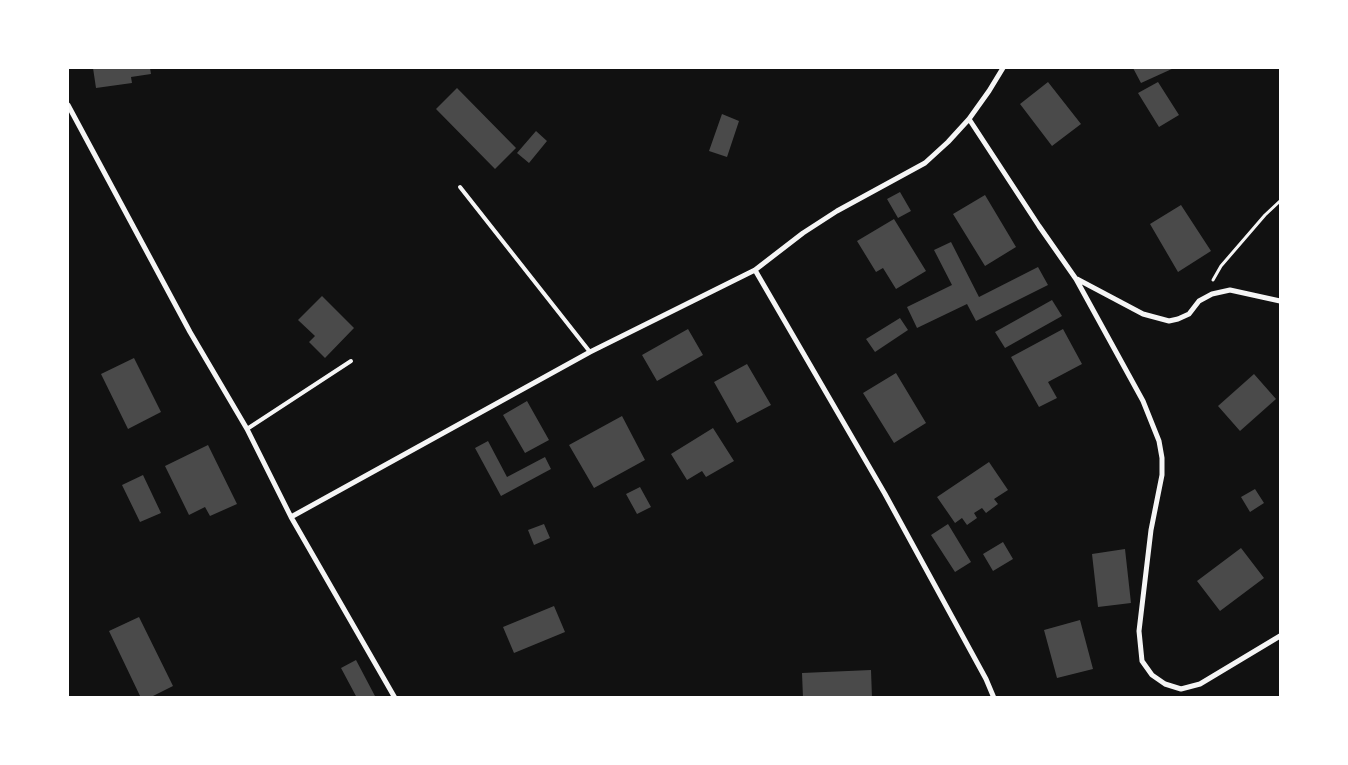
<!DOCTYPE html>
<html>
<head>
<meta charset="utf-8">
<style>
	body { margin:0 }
	#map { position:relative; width:1348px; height:765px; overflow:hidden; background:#111; font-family:"Exo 2",sans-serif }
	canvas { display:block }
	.frame { position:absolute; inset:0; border:69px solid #fff; pointer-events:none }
</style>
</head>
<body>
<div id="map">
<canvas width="1348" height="765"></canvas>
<div class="frame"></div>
</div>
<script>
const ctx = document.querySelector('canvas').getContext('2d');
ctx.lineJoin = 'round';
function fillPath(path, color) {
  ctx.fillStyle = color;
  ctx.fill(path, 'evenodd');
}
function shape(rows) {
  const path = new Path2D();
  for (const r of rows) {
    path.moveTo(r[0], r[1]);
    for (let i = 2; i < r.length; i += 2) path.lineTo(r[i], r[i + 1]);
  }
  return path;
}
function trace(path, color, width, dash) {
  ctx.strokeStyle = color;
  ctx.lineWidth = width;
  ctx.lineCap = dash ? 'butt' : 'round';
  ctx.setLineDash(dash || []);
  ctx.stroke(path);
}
fillPath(shape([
	[93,68,150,68,151,74,131,77,132,83,96,88],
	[1133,68,1174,68,1141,83],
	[1048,82,1081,124,1052,146,1020,104],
	[1158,82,1179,115,1159,127,1138,93],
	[457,88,516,148,495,169,436,109],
	[722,114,739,121,727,157,709,151],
	[536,131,547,141,529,163,517,153],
	[900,192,911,211,898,218,887,199],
	[985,195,1016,247,985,266,953,214],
	[1181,205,1211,251,1178,272,1150,224],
	[894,219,926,271,896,289,883,268,876,272,857,241],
	[951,242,979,297,1038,267,1048,285,976,321,967,304,917,328,907,307,952,285,934,250],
	[322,296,354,328,325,358,309,342,315,336,298,320],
	[1052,300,1062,316,1005,348,995,332],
	[900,318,908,330,875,352,866,339],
	[688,329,703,355,657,381,642,355],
	[1063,329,1082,364,1048,382,1057,398,1039,407,1011,357],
	[134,358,161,412,128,429,101,374],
	[747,364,771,405,737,423,714,382],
	[896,373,926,423,894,443,863,393],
	[1254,374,1276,399,1240,431,1218,406],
	[527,401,549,440,525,453,503,415],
	[622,416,645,460,594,488,569,445],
	[713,428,734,461,706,477,702,471,687,480,671,454],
	[488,441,507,477,545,457,551,469,501,496,475,448],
	[208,445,237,504,210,516,205,507,189,515,165,466],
	[989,462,1008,490,994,499,998,504,986,513,982,508,974,513,977,518,967,525,962,518,955,523,937,497],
	[143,475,161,513,140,522,122,485],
	[640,487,651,507,637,514,626,494],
	[1255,489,1264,503,1250,512,1241,497],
	[544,524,550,538,534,545,528,530],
	[948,524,971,562,955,572,931,535],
	[1003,542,1013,559,993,571,983,554],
	[1241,548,1264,578,1220,611,1197,581],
	[1125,549,1131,603,1098,607,1092,554],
	[554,606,565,632,514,653,503,627],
	[139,617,173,686,149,698,141,698,109,631],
	[1080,620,1093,669,1057,678,1044,630],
	[356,660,376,698,357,698,341,668],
	[871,670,872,698,803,698,802,673]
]), '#4a4a4a');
trace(shape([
	[1213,280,1221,266,1265,215,1280,201]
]), '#f5f5f5', 3);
trace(shape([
	[460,187,590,352],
	[247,429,351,361]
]), '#f5f5f5', 4);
trace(shape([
	[68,105,190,332,247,429,291,517,395,698],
	[969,119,1039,226,1076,279,1143,401,1159,441,1162,458,1162,475,1151,530,1139,631,1142,661,1152,675,1165,684,1181,689,1200,684,1280,636],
	[755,270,885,494,986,679,994,698],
	[1077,279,1143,314,1169,321,1178,319,1189,314,1199,301,1212,294,1230,290,1280,301],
	[291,517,590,352,755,270,803,233,837,211,925,163,948,142,969,119,989,91,1003,68]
]), '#f5f5f5', 5);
</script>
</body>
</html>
